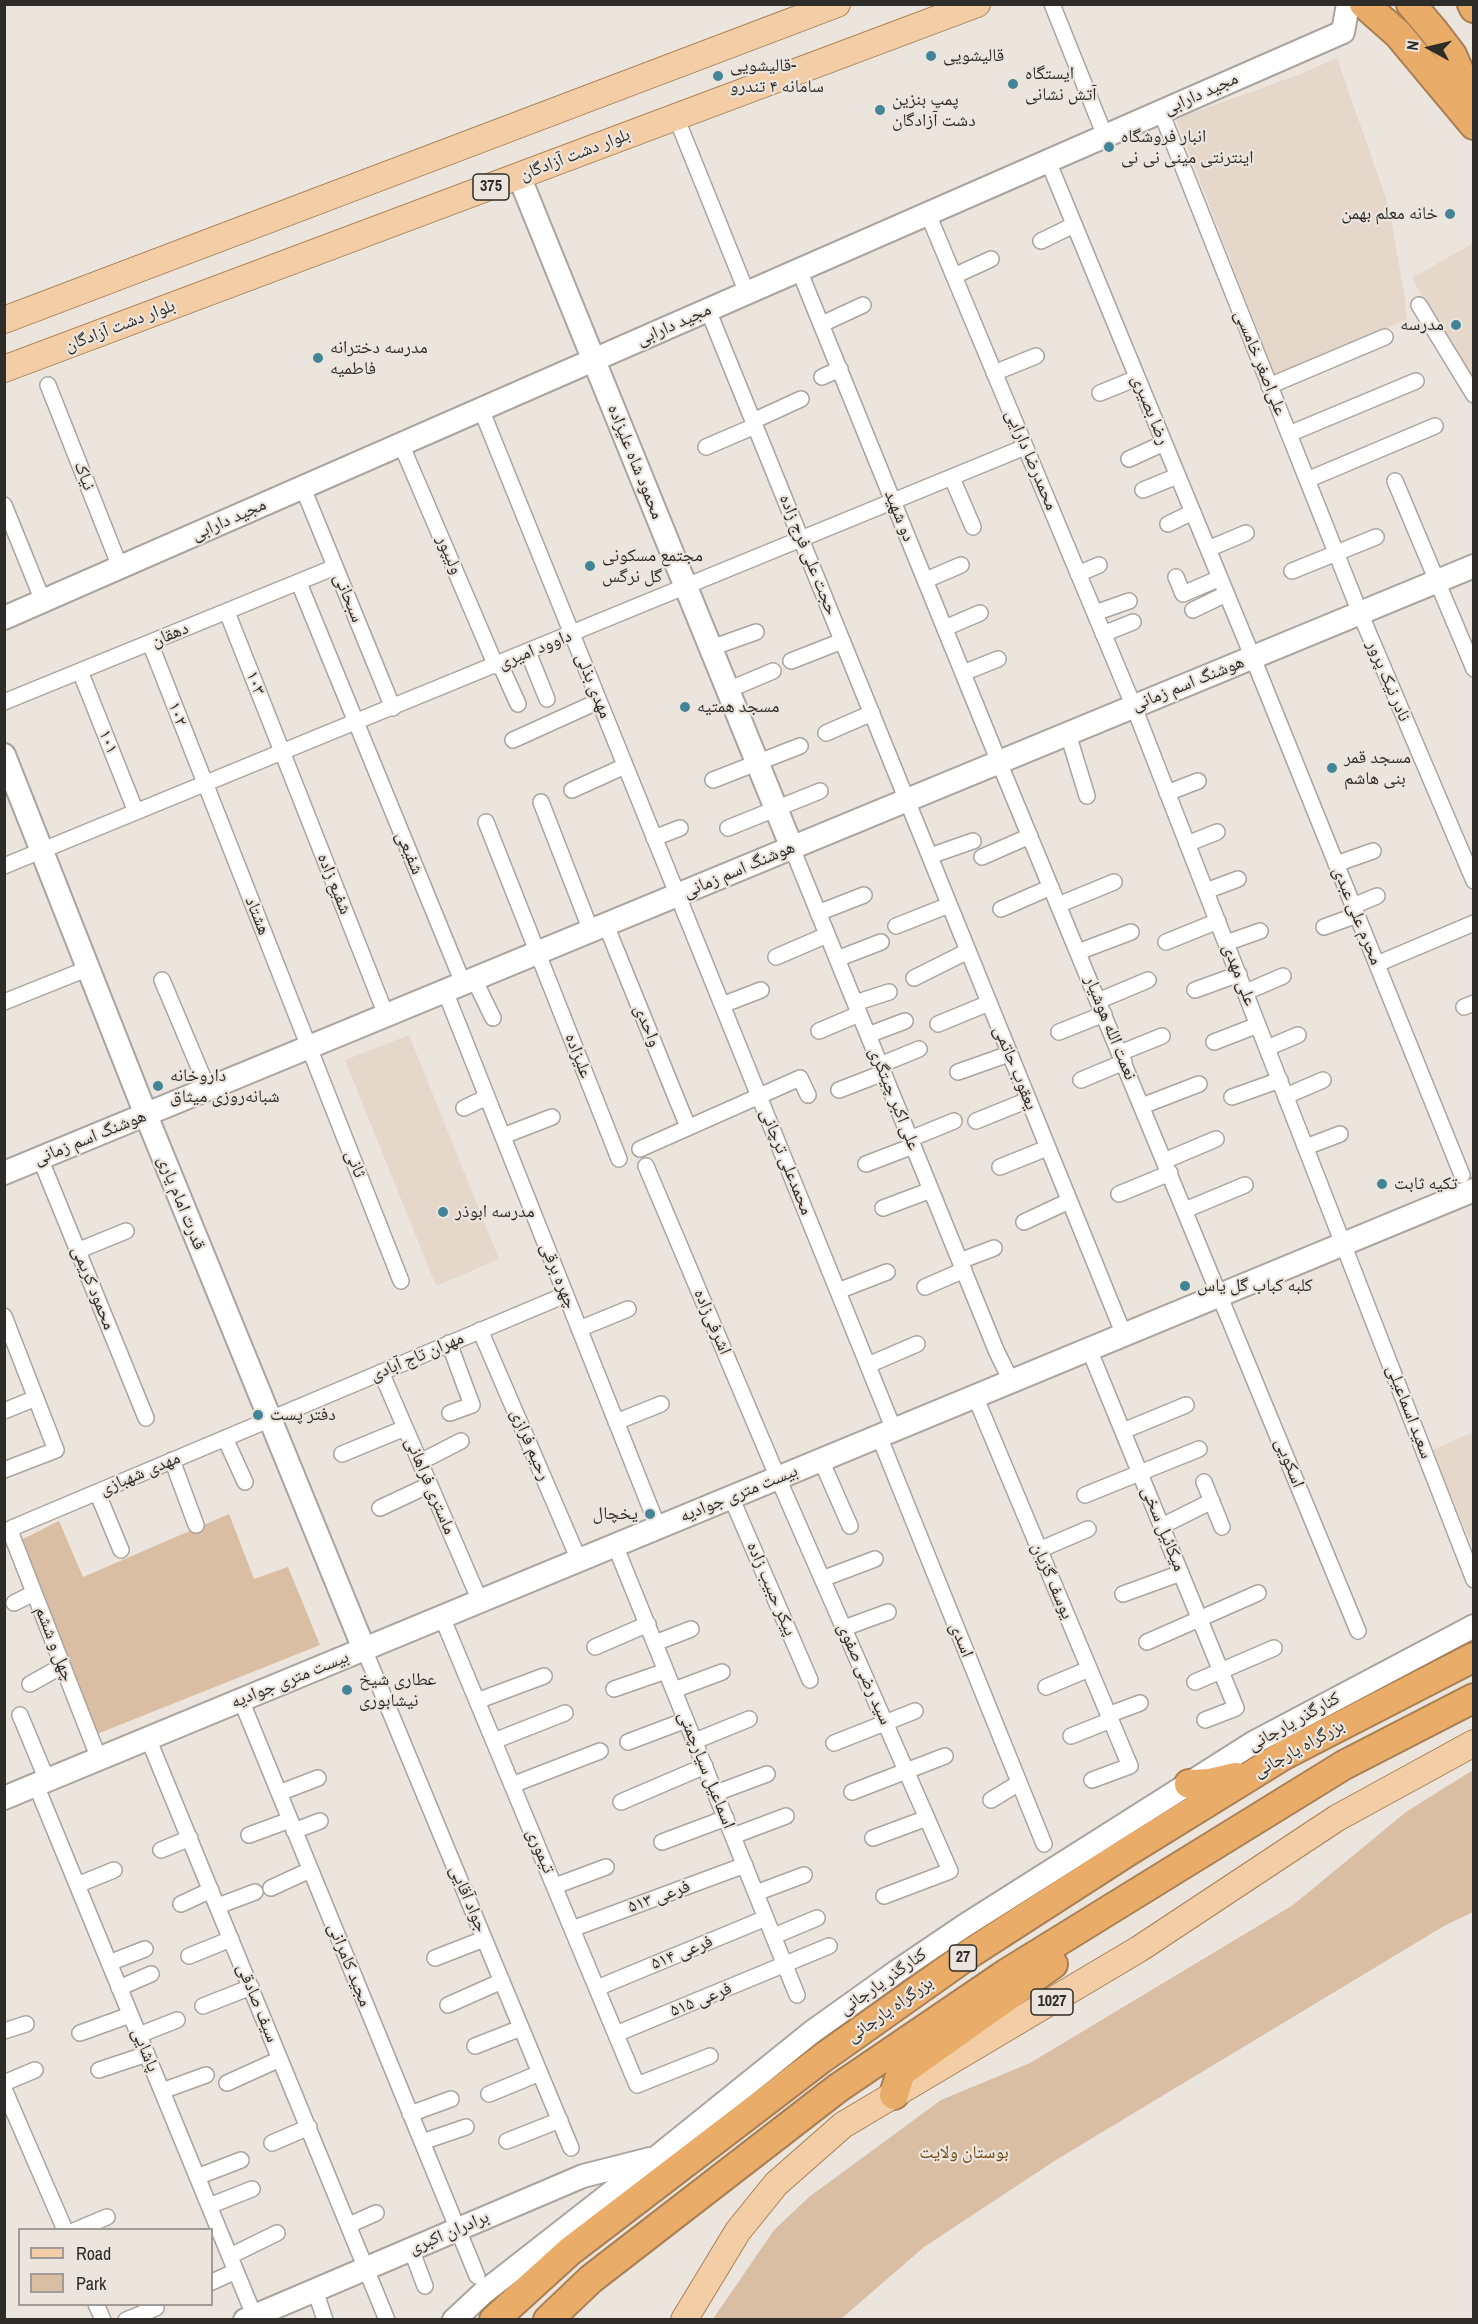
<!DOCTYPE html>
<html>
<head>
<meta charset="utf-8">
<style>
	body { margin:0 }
	#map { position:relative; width:1478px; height:2324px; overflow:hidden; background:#ece5de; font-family:"Archivo Narrow",sans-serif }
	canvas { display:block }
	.frame { position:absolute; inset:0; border:6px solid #2e2c29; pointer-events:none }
	.legend { position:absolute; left:18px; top:2228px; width:195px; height:78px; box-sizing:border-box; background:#ece5de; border:2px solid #a09b96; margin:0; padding:8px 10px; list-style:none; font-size:18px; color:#2e2c29 }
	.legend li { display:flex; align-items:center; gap:12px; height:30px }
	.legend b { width:30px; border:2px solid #a09b96 }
	.north { position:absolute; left:1400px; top:18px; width:60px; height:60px; -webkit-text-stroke:4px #ece5de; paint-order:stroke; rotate:278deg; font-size:16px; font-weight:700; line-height:24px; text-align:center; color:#2e2c29 }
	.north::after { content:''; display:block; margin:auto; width:21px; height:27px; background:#2e2c29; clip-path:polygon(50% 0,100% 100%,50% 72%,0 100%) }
</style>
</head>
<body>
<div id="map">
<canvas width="1478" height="2324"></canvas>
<div class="frame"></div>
<ul class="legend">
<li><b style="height:8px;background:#f2cda5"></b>Road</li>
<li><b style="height:16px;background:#d9bea3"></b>Park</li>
</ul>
<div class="north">N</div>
</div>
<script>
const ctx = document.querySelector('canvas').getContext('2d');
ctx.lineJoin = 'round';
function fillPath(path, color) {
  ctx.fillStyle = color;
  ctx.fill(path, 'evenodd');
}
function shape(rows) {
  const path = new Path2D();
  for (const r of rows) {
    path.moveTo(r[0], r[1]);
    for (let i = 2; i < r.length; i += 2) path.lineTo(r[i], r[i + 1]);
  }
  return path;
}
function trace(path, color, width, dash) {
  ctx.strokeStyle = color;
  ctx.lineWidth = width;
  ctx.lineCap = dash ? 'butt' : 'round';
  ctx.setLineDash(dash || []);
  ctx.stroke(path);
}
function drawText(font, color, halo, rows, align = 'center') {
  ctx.font = font + ' "Archivo Narrow","Noto Naskh Arabic",sans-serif';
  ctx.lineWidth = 4.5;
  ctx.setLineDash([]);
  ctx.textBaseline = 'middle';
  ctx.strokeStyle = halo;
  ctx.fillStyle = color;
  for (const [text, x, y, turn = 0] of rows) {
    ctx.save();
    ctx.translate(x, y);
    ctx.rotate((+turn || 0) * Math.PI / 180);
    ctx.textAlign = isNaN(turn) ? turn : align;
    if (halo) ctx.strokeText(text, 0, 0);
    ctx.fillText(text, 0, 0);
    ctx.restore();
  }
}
fillPath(shape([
	[1337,58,1389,207,1405,299,1407,319,1277,380,1176,119,1303,73],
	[1473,243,1473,373,1467,376,1412,278],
	[409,1035,499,1259,436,1286,345,1060],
	[1473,1432,1473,1548,1432,1450]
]), '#e5d8cb');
fillPath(shape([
	[229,1514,254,1579,288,1567,320,1645,97,1734,21,1540,59,1521,83,1577],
	[1473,1770,1473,1912,1444,1926,1056,2160,924,2247,841,2319,713,2319,774,2230,809,2197,941,2100,1030,2063,1293,1905,1406,1812]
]), '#d9bea3');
const street = shape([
	[1052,4,1105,136],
	[1161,112,1360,613,1474,881],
	[676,117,747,293],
	[1048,161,1253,658,1462,1175],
	[928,214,1134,707,1474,1580],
	[1041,241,1074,225],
	[799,270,999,762,1358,1631],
	[954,276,991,259],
	[1419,305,1474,395],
	[708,310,1124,1335],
	[822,324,863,305],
	[994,373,1036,356],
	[822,377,840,369],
	[48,385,120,567],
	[1269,386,1385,337],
	[1100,393,1137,378],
	[481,409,894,1430],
	[753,421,801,399],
	[1289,434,1416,381],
	[401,444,496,666],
	[706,447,755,426],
	[1129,459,1164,443],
	[952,478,973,527],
	[1307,480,1435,426],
	[1395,481,1474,669],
	[303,488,393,708],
	[1143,490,1177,476],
	[4,505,43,601],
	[1168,524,1193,512],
	[1208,549,1246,533],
	[1292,571,1376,537],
	[1078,574,1099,565],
	[1176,577,1183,594,1220,578],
	[926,580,961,565],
	[299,583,463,983],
	[1193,610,1226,594],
	[227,612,386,1015],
	[1095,613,1129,601],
	[945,628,980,613],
	[1103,634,1133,622],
	[150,643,401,1281],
	[711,648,756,632],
	[528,652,547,699],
	[791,661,842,641],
	[500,664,518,704],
	[80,671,136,812],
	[963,673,998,659],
	[728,690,773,671],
	[4,702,335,567],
	[826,733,872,713],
	[1068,734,1087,796],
	[513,740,599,701],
	[713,780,800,746],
	[572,790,625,766],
	[1167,793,1198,781],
	[541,802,591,931],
	[486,822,619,1159],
	[728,828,820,791],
	[654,838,680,828],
	[1187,844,1217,832],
	[792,848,996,1350,1011,1381],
	[930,856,973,841],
	[982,857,1030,836],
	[1336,864,1373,851],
	[4,866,1025,447],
	[1206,891,1238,879],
	[1058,905,1114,882],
	[1353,906,1377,896],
	[1001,909,1051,887],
	[818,913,864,895],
	[606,925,688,1127],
	[896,926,949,905],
	[1324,927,1357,915],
	[1166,942,1218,921],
	[1226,943,1260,931],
	[1078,952,1131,932],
	[776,957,827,935],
	[837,959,881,942],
	[1377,964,1474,923],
	[914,978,968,951],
	[474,979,493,1018],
	[162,980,208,1089],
	[1195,990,1239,974],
	[445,991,658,1527],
	[1246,992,1283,976],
	[1098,1001,1148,980],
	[4,1002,89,968],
	[855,1003,889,992],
	[722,1005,761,990],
	[1464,1007,1474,1003],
	[938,1024,989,1003],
	[819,1031,859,1014],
	[1059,1032,1104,1014],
	[868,1035,905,1021],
	[1214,1042,1258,1025],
	[1267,1048,1298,1035],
	[1120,1053,1162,1036],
	[880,1065,919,1049],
	[958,1072,1009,1054],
	[1081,1080,1124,1062],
	[839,1090,883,1073],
	[1286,1096,1323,1080],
	[1232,1097,1280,1080],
	[1142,1106,1199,1084],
	[464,1108,487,1097],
	[976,1121,1028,1100],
	[503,1136,552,1117],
	[910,1139,954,1121],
	[1306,1147,1340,1134],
	[640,1149,800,1078,808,1095],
	[40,1158,146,1418],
	[1164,1161,1216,1139],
	[866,1164,913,1146],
	[646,1166,778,1478,950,1871,884,1896],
	[1000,1167,1047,1148],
	[1119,1194,1170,1173],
	[883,1208,931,1190],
	[1185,1210,1245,1185],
	[1024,1222,1069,1201],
	[77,1251,126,1231],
	[960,1261,994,1248],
	[925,1287,964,1270],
	[838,1291,887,1272],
	[4,1316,56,1450,4,1470],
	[579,1329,628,1309],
	[480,1330,579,1560],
	[449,1343,472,1405,450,1413],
	[1089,1349,1236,1708,1205,1720],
	[868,1365,917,1344],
	[381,1372,480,1601],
	[975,1396,1130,1766,1092,1780],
	[4,1411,36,1398],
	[616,1422,661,1404],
	[1123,1431,1186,1405],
	[879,1436,1044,1844],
	[225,1438,245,1482],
	[342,1454,405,1428],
	[172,1460,196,1525],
	[821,1460,850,1526],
	[420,1462,461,1441],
	[1204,1482,1222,1527],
	[97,1492,121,1550],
	[1085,1495,1199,1449],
	[731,1497,810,1680],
	[380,1508,429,1485],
	[1162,1526,1212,1501],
	[615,1545,797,1995],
	[1039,1550,1088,1529],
	[822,1579,875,1559],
	[1123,1594,1181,1573],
	[14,1603,34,1593],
	[442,1617,637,2085,710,2056],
	[844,1628,888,1612],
	[1147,1642,1258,1593],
	[655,1643,691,1629],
	[595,1647,648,1624],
	[364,1649,571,2148],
	[1195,1682,1274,1648],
	[30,1684,62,1666],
	[1046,1687,1089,1669],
	[614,1689,666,1671],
	[674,1690,722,1672],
	[241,1700,477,2276],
	[477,1701,544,1676],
	[20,1715,47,1780],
	[1108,1715,1140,1703],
	[1071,1736,1111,1720],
	[148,1738,387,2320],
	[494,1741,565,1713],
	[695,1741,749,1719],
	[628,1742,686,1720],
	[834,1743,915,1711],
	[99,1759,12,1536,12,1528,565,1295],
	[36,1785,256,2320],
	[512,1785,600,1751],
	[852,1792,945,1756],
	[279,1793,318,1778],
	[716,1793,767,1774],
	[991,1800,1019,1783],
	[621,1802,705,1766],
	[294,1831,320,1821],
	[249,1835,290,1820],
	[733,1836,786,1816],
	[873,1838,927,1818],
	[662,1842,726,1818],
	[161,1850,190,1838],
	[77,1885,114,1870],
	[555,1886,606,1867],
	[271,1888,310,1870],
	[756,1893,804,1875],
	[181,1904,211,1890],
	[218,1906,255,1892],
	[572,1929,745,1865],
	[774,1936,817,1918],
	[189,1956,231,1939],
	[435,1958,484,1939],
	[109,1963,145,1949],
	[119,1988,151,1974],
	[597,1988,766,1918],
	[448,2005,502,1981],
	[203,2006,251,1987],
	[4,2031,26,2024],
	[80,2033,130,2015],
	[616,2034,829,1946],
	[139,2035,177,2020],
	[475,2046,521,2028],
	[99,2070,147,2054],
	[4,2083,35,2070],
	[227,2083,280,2059],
	[4,2089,65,2230],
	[162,2091,206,2075],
	[489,2094,540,2073],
	[410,2114,451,2099],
	[507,2141,560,2120],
	[422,2142,466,2127],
	[272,2143,309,2127],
	[197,2177,241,2160],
	[209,2206,252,2189],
	[349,2225,376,2213],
	[76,2230,107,2217],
	[411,2249,425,2286],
	[230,2256,277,2233],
	[212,2282,236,2271],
	[315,2290,325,2320],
	[96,2304,103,2320],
	[126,2320,156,2308]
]);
const secondary = shape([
	[519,176,792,848],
	[4,618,1343,32,1348,4],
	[4,755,146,1115,364,1649],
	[4,1173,1474,566],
	[4,1798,1474,1190],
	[245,2320,583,2176,650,2159],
	[454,2320,483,2293,657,2157,812,2032,896,1972,964,1926,1253,1743,1474,1626]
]);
const primary = shape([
	[4,320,837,4],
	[4,369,977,4],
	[684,2320,738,2231,776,2184,843,2125,1139,1949,1337,1818,1474,1743]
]);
const highway = shape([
	[1364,4,1398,34,1474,125],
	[1411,4,1433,30,1452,55,1474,105],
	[1472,4,1474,8],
	[1189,1784,1210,1783,1236,1777],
	[894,2095,901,2072,1053,1964],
	[494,2320,570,2251,821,2059,972,1952,1127,1852,1284,1755,1474,1657],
	[548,2320,591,2279,838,2088,1007,1973,1344,1765,1474,1698]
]);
trace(street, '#aba49e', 18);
trace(secondary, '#aba49e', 26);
trace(primary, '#a87f53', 28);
trace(highway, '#a87f53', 32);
trace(street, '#fff', 15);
trace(secondary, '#fff', 22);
trace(primary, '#f2cda5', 26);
trace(highway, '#eaac69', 28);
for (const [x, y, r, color] of [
	[931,56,6,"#438596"],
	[718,76,6,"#438596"],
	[1013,84,6,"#438596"],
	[880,110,6,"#438596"],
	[1109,147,6,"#438596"],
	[1450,214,6,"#438596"],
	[1456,325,6,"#438596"],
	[318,358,6,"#438596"],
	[590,566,6,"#438596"],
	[685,707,6,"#438596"],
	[1332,768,6,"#438596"],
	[158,1086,6,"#438596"],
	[1382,1184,6,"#438596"],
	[443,1212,6,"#438596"],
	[1185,1286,6,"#438596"],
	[258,1415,6,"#438596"],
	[650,1514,6,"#438596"],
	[347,1690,6,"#438596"]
]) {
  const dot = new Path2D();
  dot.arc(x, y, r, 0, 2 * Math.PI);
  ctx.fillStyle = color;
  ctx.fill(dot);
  trace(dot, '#ece5de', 2);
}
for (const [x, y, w] of [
	[491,187,36],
	[963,1958,27],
	[1052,2002,42]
]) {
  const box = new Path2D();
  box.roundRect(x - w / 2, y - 13, w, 26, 4.5);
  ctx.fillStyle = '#ece5de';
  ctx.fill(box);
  trace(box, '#2e2c29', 1.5);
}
drawText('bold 16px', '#2e2c29', null, [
	["375",491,187],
	["27",963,1958],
	["1027",1052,2002]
]);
drawText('18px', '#2e2c29', '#ece5de', [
	["قالیشویی",943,56],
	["قالیشویی-",730,66],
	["سامانه ۴ تندرو",730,87],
	["ایستگاه",1025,74],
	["آتش نشانی",1025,95],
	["پمپ بنزین",892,100],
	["دشت آزادگان",892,121],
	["انبار فروشگاه",1121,137],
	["اینترنتی مینی نی نی",1121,158],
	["خانه معلم بهمن",1438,214,"right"],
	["مدرسه",1444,325,"right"],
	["مدرسه دخترانه",330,348],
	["فاطمیه",330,369],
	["مجتمع مسکونی",602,556],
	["گل نرگس",602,577],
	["مسجد همتیه",697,707],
	["مسجد قمر",1344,758],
	["بنی هاشم",1344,779],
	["داروخانه",170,1076],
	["شبانه‌روزی میثاق",170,1097],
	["تکیه ثابت",1394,1184],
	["مدرسه ابوذر",455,1212],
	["کلبه کباب گل یاس",1197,1286],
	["دفتر پست",270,1415],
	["یخچال",638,1514,"right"],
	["عطاری شیخ",359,1680],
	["نیشابوری",359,1701]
], 'left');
drawText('18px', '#2e2c29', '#ece5de', [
	["مجید دارابی",1201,94,-24],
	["بلوار دشت آزادگان",575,155,-21],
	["مجید دارابی",674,325,-24],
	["بلوار دشت آزادگان",120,326,-21],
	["علی‌اصغر خامسی",1260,363,68],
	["رضا بصیری",1150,410,68],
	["محمدرضا دارایی",1031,460,67],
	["محمود شاه علیزاده",635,462,68],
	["نیاک",84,476,69],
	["دو شهید",899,516,68],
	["مجید دارابی",229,520,-24],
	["ولیپور",449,555,67],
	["حجت علی فرج زاده",808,555,68],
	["سبحانی",348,598,68],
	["دهقان",170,635,-22],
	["داوود امیری",535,650,-22],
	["نادر نیک پرور",1388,681,67],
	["۱۰۳",255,683,69],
	["هوشنگ اسم زمانی",1188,684,-22],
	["مهدی بذلی",593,686,68],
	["۱۰۲",177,714,69],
	["۱۰۱",108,742,68],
	["شفیعی",409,853,67],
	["هوشنگ اسم زمانی",739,870,-23],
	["شفیع زاده",334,884,68],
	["هشتاد",257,916,68],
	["محرم علی عبدی",1357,916,68],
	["علی مهدی",1239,975,69],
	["واحدی",647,1026,68],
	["نعمت الله هوشیار",1110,1028,68],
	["علیزاده",578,1056,69],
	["یعقوب حاتمی",1015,1068,68],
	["علی اکبر چیتگری",894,1099,68],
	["هوشنگ اسم زمانی",90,1138,-22],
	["محمدعلی ترچانی",786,1162,68],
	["ثانی",355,1164,69],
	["قدرت امام یاری",181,1203,68],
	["چهره برقی",558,1276,68],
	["محمود کریمی",93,1288,68],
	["اشرفی‌زاده",712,1322,67],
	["مهران تاج آبادی",417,1357,-23],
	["سعید اسماعیلی",1409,1412,69],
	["رحیم فرازی",530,1445,67],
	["اسکویی",1289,1463,68],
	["مهدی شهبازی",140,1474,-23],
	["ماستری فراهانی",430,1486,67],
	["بیست متری جوادیه",739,1494,-22],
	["میکائیل سخی",1163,1529,68],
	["یوسف گزیان",1052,1581,67],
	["پیکر حبیب زاده",771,1589,67],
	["اسدی",961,1640,68],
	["چهل و ششم",54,1644,69],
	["سید رضی صفوی",864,1674,66],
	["بیست متری جوادیه",290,1680,-22],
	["کنارگذر یارجانی",1294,1722,-29],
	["بزرگراه یارجانی",1299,1749,-29],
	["اسماعیل سیارچمنی",706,1770,68],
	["تیموری",540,1851,67],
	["فرعی ۵۱۳",659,1897,-20],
	["جواد آقایی",468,1899,67],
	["فرعی ۵۱۴",682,1953,-22],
	["مجید کامرانی",349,1965,68],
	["کنارگذر یارجانی",883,1982,-35],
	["فرعی ۵۱۵",701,2000,-22],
	["سیف صادقی",257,2003,68],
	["بزرگراه یارجانی",890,2010,-35],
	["پاشایی",145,2050,68],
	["برادران اکبری",449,2233,-23]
]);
drawText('18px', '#714713', '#ece5de', [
	["بوستان ولایت",964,2153]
]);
</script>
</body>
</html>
